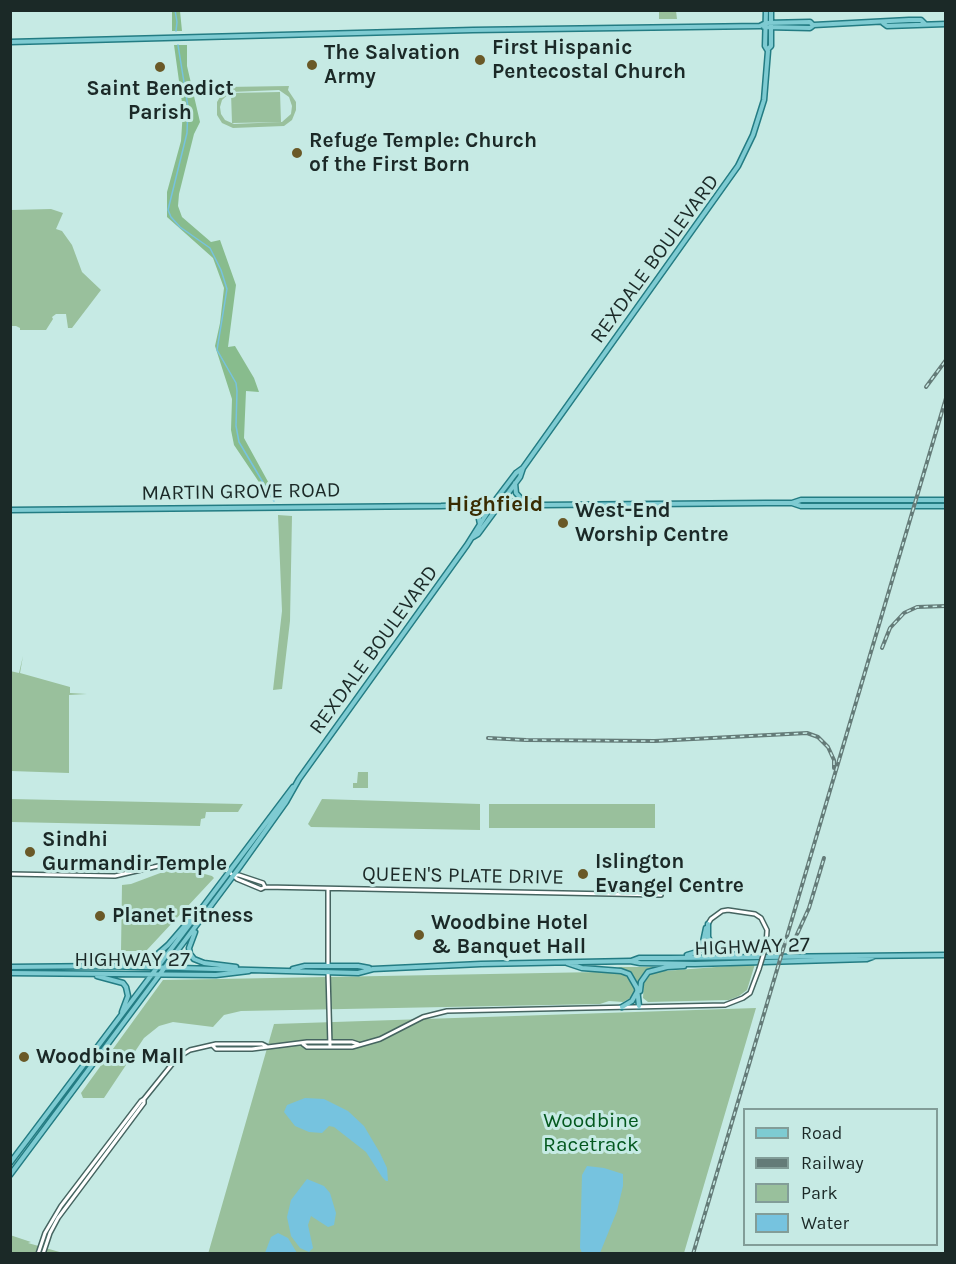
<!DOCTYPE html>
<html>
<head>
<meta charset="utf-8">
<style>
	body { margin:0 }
	#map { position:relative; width:956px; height:1264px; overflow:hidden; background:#c6eae4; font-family:Karla,sans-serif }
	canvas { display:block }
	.frame { position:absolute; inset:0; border:12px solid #1b2927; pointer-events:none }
	.legend { position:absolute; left:743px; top:1108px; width:195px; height:138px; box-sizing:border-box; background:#c6eae4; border:2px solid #829d98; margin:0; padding:8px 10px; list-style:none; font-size:18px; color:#1b2927 }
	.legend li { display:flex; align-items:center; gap:12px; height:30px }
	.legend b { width:30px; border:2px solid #829d98 }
</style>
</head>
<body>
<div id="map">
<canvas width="956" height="1264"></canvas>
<div class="frame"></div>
<ul class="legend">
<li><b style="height:8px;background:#7ecbd2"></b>Road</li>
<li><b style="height:8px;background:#647b78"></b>Railway</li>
<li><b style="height:16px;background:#99c09c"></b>Park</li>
<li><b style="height:16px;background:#76c3df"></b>Water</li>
</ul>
</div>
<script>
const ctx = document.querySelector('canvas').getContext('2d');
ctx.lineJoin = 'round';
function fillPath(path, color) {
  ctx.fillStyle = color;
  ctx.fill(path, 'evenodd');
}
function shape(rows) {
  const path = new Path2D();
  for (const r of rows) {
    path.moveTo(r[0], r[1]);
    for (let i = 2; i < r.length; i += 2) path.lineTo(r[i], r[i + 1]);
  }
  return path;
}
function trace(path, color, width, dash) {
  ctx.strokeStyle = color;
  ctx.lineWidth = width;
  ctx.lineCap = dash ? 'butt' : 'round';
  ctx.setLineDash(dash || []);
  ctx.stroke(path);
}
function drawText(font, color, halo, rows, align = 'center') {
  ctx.font = font + ' Karla,sans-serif';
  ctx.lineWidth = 6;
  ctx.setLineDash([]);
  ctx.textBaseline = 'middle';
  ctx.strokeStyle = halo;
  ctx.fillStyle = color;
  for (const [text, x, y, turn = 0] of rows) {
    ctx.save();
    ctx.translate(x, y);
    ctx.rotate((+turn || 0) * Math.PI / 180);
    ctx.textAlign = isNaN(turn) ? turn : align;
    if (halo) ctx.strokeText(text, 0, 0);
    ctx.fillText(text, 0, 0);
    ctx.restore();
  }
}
fillPath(shape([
	[659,11,676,11,677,19,659,19],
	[289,86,288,90,296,102,296,110,292,120,284,126,233,128,222,123,217,115,217,102,226,87],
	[279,90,289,97,292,106,291,114,282,122,234,124,225,120,221,114,220,107,222,100,231,92],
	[280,92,281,122,232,123,231,93],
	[51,209,63,213,56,229,62,231,72,245,82,272,101,290,72,328,68,328,66,314,56,314,52,317,53,319,46,330,20,330,20,328,16,326,11,326,11,210],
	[278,515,292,516,290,621,282,689,273,690,282,611],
	[23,656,20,673,70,687,70,693,87,694,69,695,69,773,11,771,10,671,19,673],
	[358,772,368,772,368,788,353,788,353,783,357,783],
	[11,799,242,804,243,804,238,812,206,812,205,818,201,819,200,826,11,822],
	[322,799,480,804,480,830,311,827,308,824],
	[489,804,655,804,655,828,489,828],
	[186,869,212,876,214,878,146,951,121,951,122,885,131,884,163,872],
	[755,964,747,990,739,996,729,1000,648,1002,643,998,644,979,652,972],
	[617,967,656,967,643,975,639,984,630,972],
	[599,972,622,974,628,977,635,988,632,997,623,1002,609,1001,600,1004,241,1011,224,1015,213,1027,173,1022,159,1026,144,1038,104,1098,83,1098,81,1093,163,980],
	[756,1008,684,1253,208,1254,274,1024],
	[10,1235,31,1242,28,1243,63,1253,11,1253]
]), '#99c09c');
fillPath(shape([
	[172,11,180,11,182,31,172,31],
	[174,45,187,45,187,66,200,122,194,134,179,194,178,206,182,217,211,242,220,240,236,285,228,347,235,346,254,378,259,392,246,391,244,438,277,498,269,497,234,445,231,430,232,399,215,346,220,323,224,288,213,258,167,217,167,192,181,141,183,110]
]), '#88bc8d');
fillPath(shape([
	[305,1098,324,1099,348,1111,364,1126,380,1153,387,1168,388,1181,386,1181,382,1177,366,1152,334,1127,329,1126,322,1133,309,1132,295,1126,284,1112,287,1105],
	[587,1166,604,1168,623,1174,623,1186,617,1211,600,1253,582,1253,580,1248,582,1175],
	[307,1179,324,1186,330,1193,336,1213,334,1225,328,1227,311,1216,308,1225,313,1248,309,1252,300,1248,291,1236,287,1217,291,1200],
	[278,1233,288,1238,297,1253,265,1253,271,1237]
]), '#76c3df');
trace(shape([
	[175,10,177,22,176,31],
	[178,45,188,107,187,133,168,210,171,217,180,227,210,248,221,270,227,289,217,350,236,383,237,391,236,426,239,442,274,501]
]), '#76c3df', 1.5);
const minor = shape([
	[10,874,115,876,184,860,202,862,228,871,237,879,261,889,265,887,661,895],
	[234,875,239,875,263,883,265,887],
	[708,924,711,919,722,911,728,910,755,914,761,918,767,930,766,946],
	[328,966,328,890],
	[328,972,330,1046],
	[303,1044,307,1047,352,1047,380,1039,423,1017,447,1011,725,1005,743,998,750,993,759,969],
	[213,1046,216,1049,252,1049,307,1042,352,1042,358,1044],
	[38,1254,45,1233,61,1206,141,1101,144,1099,177,1058,190,1050,216,1044,262,1044,266,1046],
	[43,1254,50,1233,58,1218,144,1103,144,1099]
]);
const major = shape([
	[883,23,887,26,946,24],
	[764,27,810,28,814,25,909,20,921,20,925,24],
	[10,42,473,30,760,26,766,23,810,22,813,25],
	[768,49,771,46,771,10],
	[515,483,516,493,524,502],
	[792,503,801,500,946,500],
	[472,505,475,507,502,508,536,508,541,505],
	[472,508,478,514,480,524],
	[10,510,441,506,472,505,475,502,536,502,541,505,766,503,792,503,801,506,946,506],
	[473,537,478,534,520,477,523,468,738,166,753,135,764,100,768,51,765,46,766,10],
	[708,924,708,937,711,943,719,951,735,955],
	[195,932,189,948,190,954,194,959,204,963,236,967],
	[687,955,697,952,702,947,706,928],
	[631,961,639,958,670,958,946,955],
	[567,963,582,968,621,971,629,974,637,988,639,1006],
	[121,964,152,959,168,945,193,916],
	[10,967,108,966,358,973,373,969,481,964,630,961,640,963,695,964,867,959,875,956],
	[293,969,305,966,358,966,369,968],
	[10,973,216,975,249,971],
	[97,976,123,983,126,987,128,996,122,1012],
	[640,991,641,982,648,972,667,967,684,966],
	[622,1007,632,1001,637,992],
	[10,1163,293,787],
	[10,1175,239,868,286,802,299,779,467,545,494,502,516,473,523,468]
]);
trace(minor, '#456460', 6);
trace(major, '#237c83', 7);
trace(minor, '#fff', 3);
trace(major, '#7ecbd2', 4);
const rail = shape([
	[926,387,946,360],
	[882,648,890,628,904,613,917,607,946,606],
	[488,738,526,740,655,741,807,733,818,737,828,747,834,760,834,768],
	[794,941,809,908,824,858],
	[693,1254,946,398]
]);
trace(rail, '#647b78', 4);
trace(rail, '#c6eae4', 1.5, [4.5]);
const minorBridge = shape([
	[759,969,766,946]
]);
trace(minorBridge, '#456460', 6, []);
trace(minorBridge, '#fff', 3);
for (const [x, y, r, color] of [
	[480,60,6,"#6a5927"],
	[312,65,6,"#6a5927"],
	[160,67,6,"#6a5927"],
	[297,153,6,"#6a5927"],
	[563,523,6,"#6a5927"],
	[30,852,6,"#6a5927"],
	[583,874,6,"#6a5927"],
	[100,916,6,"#6a5927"],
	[419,935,6,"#6a5927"],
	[24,1057,6,"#6a5927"]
]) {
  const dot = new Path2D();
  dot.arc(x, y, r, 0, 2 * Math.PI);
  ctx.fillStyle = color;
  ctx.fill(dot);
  trace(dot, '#c6eae4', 2);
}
drawText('bold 21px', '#1b2927', '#c6eae4', [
	["First Hispanic",492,48],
	["Pentecostal Church",492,72],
	["The Salvation",324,53],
	["Army",324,77],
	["Saint Benedict",160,89,"center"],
	["Parish",160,113,"center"],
	["Refuge Temple: Church",309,141],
	["of the First Born",309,165],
	["West-End",575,511],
	["Worship Centre",575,535],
	["Sindhi",42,840],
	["Gurmandir Temple",42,864],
	["Islington",595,862],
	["Evangel Centre",595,886],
	["Planet Fitness",112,916],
	["Woodbine Hotel",431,923],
	["& Banquet Hall",431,947],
	["Woodbine Mall",36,1057]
], 'left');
drawText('21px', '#1b2927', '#c6eae4', [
	["REXDALE BOULEVARD",655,259,-54],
	["MARTIN GROVE ROAD",241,492,-1],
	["REXDALE BOULEVARD",374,650,-54],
	["QUEEN'S PLATE DRIVE",463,876,1],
	["HIGHWAY 27",752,947,-2],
	["HIGHWAY 27",132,960]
]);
drawText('21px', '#03581e', '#c6eae4', [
	["Woodbine",591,1121],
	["Racetrack",591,1145]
]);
drawText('bold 22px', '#392b01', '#c6eae4', [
	["Highfield",495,505]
]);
</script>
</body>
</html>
